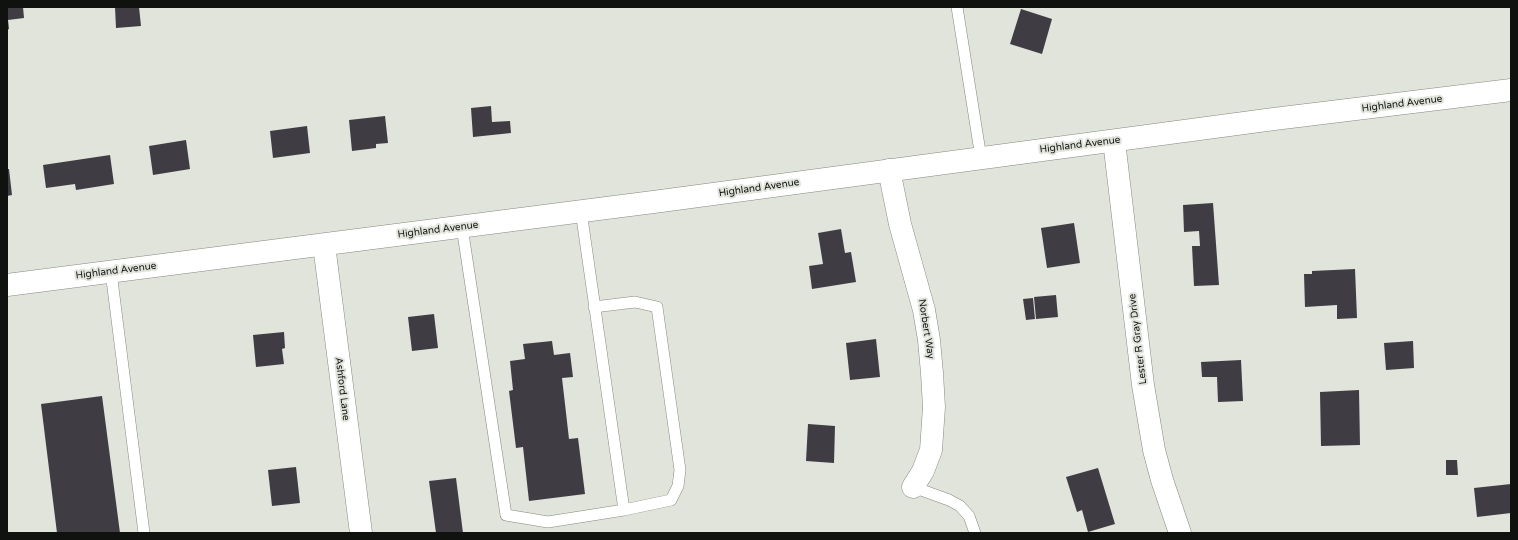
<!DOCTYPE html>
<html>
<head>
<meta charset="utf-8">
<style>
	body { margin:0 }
	#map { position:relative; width:1518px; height:540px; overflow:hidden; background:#e0e4db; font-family:"Varela Round",sans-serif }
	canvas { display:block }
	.frame { position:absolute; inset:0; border:8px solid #10120f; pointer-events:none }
</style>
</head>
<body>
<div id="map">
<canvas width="1518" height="540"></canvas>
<div class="frame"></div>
</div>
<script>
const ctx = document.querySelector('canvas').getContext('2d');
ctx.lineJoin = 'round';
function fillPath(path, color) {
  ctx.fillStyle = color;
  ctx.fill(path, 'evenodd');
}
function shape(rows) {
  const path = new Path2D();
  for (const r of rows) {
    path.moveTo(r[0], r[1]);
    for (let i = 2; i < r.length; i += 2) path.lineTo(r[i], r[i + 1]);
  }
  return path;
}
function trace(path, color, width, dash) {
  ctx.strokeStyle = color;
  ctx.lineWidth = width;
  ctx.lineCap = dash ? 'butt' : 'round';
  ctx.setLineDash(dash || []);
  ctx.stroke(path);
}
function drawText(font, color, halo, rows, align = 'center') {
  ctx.font = font + ' "Varela Round",sans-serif';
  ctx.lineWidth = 4;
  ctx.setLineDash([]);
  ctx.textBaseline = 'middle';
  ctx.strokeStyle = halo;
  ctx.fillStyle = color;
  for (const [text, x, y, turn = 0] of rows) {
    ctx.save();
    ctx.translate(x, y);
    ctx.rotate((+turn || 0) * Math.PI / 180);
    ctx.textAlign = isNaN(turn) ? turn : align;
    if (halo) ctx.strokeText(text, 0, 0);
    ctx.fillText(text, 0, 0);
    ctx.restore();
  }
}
fillPath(shape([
	[7,7,23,7,24,18,8,20,9,29,7,30],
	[115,7,139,7,141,26,116,28],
	[1021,9,1052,19,1042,54,1010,44],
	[491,106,492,122,510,121,511,133,473,137,471,108],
	[385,116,388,143,376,144,376,148,352,151,349,120],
	[307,126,310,153,273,158,270,131],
	[186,140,190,169,153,175,149,146],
	[110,155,114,184,76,190,75,184,46,188,43,165],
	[7,169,9,169,12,195,7,196],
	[1213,203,1219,285,1194,286,1192,246,1200,246,1199,231,1184,232,1183,205],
	[1074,223,1080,263,1047,268,1041,228],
	[841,229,845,253,851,252,856,282,812,289,809,266,823,264,818,233],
	[1355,269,1357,318,1337,319,1337,305,1305,307,1304,274,1312,274,1312,271],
	[1056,295,1058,317,1036,319,1034,297],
	[1033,298,1035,319,1026,320,1023,299],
	[434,314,438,348,412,351,408,317],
	[284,332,285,348,282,349,284,364,256,367,253,335],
	[876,339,880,377,850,380,846,343],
	[552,341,554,355,570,353,573,377,562,378,569,439,578,438,585,494,529,501,523,447,516,448,509,391,513,390,510,361,525,359,523,344],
	[1413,341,1414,368,1386,370,1384,343],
	[1241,360,1243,401,1218,402,1217,377,1202,377,1201,362],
	[1359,390,1360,445,1321,446,1320,392],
	[102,396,120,533,57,533,41,404],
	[808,424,835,426,834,463,806,461],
	[1446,460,1457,460,1458,475,1446,475],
	[296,467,300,503,272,506,268,470],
	[1098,468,1115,524,1088,532,1082,510,1077,512,1066,477],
	[456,478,463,533,436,533,429,481],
	[1511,484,1511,513,1477,517,1474,488]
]), '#3f3c43');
const service = shape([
	[957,7,981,158],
	[462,227,506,515,548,522,624,510,581,211],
	[111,272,144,533],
	[594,307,635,302,657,307,680,470,678,486,671,500,624,510],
	[913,487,949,500,960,506,969,516,975,533]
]);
const minor = shape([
	[1114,141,1143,385,1154,450,1162,480,1180,533],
	[889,170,900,224,924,310,929,340,932,373,934,407,931,450,923,471,913,487],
	[324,245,361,533]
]);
const primary = shape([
	[7,285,661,201,1274,119,1511,90]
]);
trace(service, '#858980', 12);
trace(minor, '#858980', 23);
trace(primary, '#858980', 23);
trace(service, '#fff', 11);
trace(minor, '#fff', 22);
trace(primary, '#fff', 22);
drawText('10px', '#10120f', '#e0e4db', [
	["Highland Avenue",1402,104,-7],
	["Highland Avenue",1080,145,-7],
	["Highland Avenue",759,188,-8],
	["Highland Avenue",438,230,-7],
	["Highland Avenue",116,271,-7],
	["Norbert Way",926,329,81],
	["Lester R Gray Drive",1138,339,-97],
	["Ashford Lane",342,389,83]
]);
</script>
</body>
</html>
